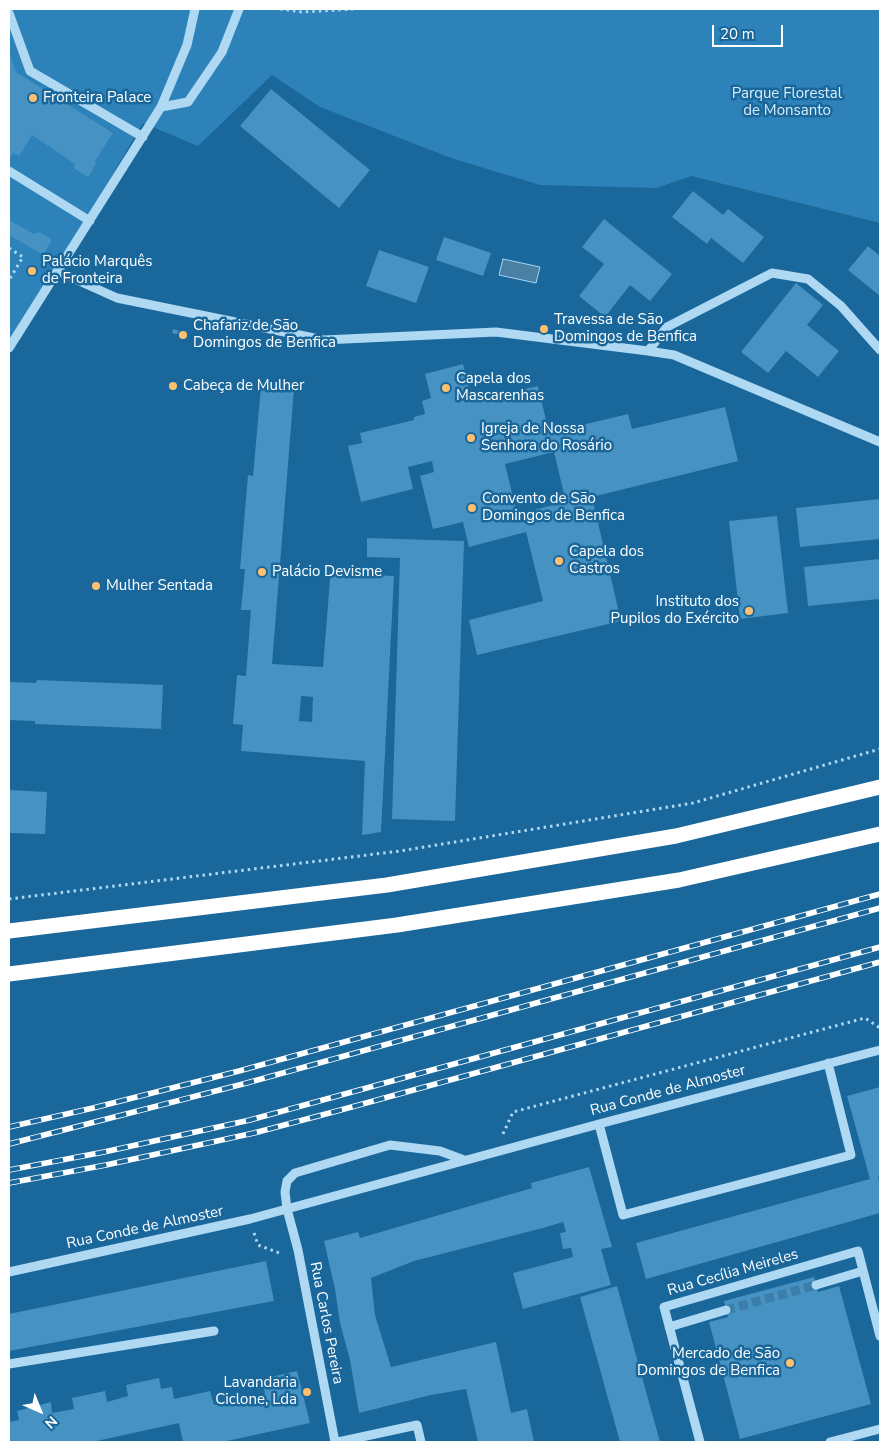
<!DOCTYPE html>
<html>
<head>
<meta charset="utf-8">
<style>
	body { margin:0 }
	#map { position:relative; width:889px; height:1451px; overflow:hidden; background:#19679b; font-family:"Nunito Sans",sans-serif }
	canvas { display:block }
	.frame { position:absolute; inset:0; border:10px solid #fff; pointer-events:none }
	.north { position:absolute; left:15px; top:1386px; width:50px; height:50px; -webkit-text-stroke:4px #19679b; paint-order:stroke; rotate:136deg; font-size:14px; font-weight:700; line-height:20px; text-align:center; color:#fff }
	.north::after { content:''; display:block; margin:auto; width:18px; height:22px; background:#fff; clip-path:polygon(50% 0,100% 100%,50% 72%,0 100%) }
	.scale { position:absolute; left:712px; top:25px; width:71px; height:22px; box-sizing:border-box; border:2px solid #fff; border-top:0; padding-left:6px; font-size:15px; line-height:18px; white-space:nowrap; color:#fff; -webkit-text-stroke:4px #19679b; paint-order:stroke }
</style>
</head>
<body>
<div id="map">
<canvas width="889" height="1451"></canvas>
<div class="frame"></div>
<div class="north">N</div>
<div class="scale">20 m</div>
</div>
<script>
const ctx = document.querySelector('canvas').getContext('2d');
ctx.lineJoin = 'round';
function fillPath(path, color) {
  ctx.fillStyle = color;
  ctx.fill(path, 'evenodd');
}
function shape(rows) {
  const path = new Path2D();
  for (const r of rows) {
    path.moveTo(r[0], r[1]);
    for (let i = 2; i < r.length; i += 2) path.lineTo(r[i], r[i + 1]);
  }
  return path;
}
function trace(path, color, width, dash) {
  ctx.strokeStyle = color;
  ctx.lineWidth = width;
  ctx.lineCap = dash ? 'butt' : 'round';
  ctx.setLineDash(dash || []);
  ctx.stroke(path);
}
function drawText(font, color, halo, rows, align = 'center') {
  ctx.font = font + ' "Nunito Sans",sans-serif';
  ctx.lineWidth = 5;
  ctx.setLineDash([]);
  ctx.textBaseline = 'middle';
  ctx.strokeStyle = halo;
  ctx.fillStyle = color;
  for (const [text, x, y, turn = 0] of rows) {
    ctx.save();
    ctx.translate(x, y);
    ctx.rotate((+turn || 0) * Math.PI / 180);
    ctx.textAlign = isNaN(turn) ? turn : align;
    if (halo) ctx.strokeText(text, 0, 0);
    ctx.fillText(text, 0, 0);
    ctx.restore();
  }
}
fillPath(shape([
	[9,9,880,9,880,223,691,176,657,188,540,185,451,158,320,107,272,75,198,146,143,123,9,349]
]), '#2c82b9');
const water = shape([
	[503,259,540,267,536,283,499,275,503,259]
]);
fillPath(water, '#4a80a4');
trace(water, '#a2d5f4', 1);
fillPath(shape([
	[9,53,16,72,113,133,95,161,96,164,89,176,86,176,75,169,74,168,75,164,32,135,19,156,13,153,9,160],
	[271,89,370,170,339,208,240,126],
	[693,191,723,215,728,209,764,237,743,263,711,238,707,244,672,217],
	[604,219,672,274,650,301,630,285,605,317,579,296,604,264,582,247],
	[9,220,34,234,39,232,51,239,51,242,44,253,42,254,9,235],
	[444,237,491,253,483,276,436,260],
	[868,246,880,256,880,296,848,270],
	[379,250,429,267,416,303,366,286],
	[796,283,823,305,807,325,839,351,818,377,786,351,768,373,741,352],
	[173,329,187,333,186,337,172,333],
	[463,364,472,402,538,386,549,433,628,414,632,429,725,407,738,461,592,497,621,621,477,655,469,620,543,601,526,532,469,547,463,522,433,529,420,476,434,472,432,461,408,467,413,489,361,502,348,446,362,443,360,433,414,420,414,417,425,414,422,401,431,398,425,374],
	[554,452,566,502,517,514,505,464],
	[261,387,294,389,272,664,323,667,331,567,374,575,394,576,381,832,362,835,365,761,241,751,243,725,233,724,237,675,246,676,251,610,241,610,245,569,240,569,248,475,253,476],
	[301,696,313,697,312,722,299,721],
	[880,499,880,539,800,547,796,508],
	[777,516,788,613,740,619,729,521],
	[367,538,464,541,455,821,392,819,400,558,367,557],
	[880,559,880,599,808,606,804,567],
	[37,680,163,685,161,729,35,724,35,721,9,720,9,682,36,683],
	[9,790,47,792,45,834,9,833],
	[880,1087,880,1176,878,1176,880,1186,880,1213,646,1279,636,1243,870,1179,847,1096],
	[589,1167,612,1247,601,1249,611,1285,523,1309,513,1273,573,1257,571,1248,563,1249,560,1233,566,1232,563,1222,543,1228,414,1261,371,1278,375,1315,391,1367,496,1342,511,1413,527,1409,534,1442,478,1442,466,1389,431,1395,359,1413,350,1360,340,1323,335,1289,324,1241,358,1232,360,1238,532,1188,531,1183],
	[266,1261,274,1301,9,1351,9,1314],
	[814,1277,818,1292,839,1286,871,1404,740,1439,709,1322,728,1317,724,1301],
	[617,1286,628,1326,660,1442,620,1442,580,1297],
	[297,1371,310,1423,222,1442,183,1442,179,1423,92,1442,9,1442,9,1422,19,1420,17,1411,51,1402,52,1413,74,1409,72,1398,105,1391,107,1402,128,1396,126,1385,159,1378,161,1389,172,1387,174,1399,210,1391,214,1405,265,1394,262,1379]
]), '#4592c3');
trace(shape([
	[726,1310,816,1285]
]), '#3c7eaa', 9, [9, 4.5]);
trace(shape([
	[280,9,302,12,354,9],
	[9,248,23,257,9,280],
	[9,899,400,851,693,803,880,749],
	[503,1134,513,1112,865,1018,880,1028],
	[254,1233,258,1245,282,1254]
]), '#afd8f2', 3, [2.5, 4]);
trace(shape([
	[9,13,30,71,143,137],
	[161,107,188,102,222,52,239,9],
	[9,171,90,221],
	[57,271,117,298,324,340,496,332,648,351,674,355,880,442],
	[9,348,161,107,187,45,195,9],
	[648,351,667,327,772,273,808,279,841,306,880,350],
	[599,1124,623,1215,851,1155,828,1063],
	[9,1272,250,1219,599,1124,880,1050],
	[816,1285,863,1271],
	[669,1327,726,1310],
	[9,1364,214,1331],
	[335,1442,298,1250,287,1209,285,1192,287,1181,295,1173,390,1145,440,1151,464,1160],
	[338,1442,417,1425,421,1442],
	[700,1442,664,1307,858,1251,880,1336],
	[830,1442,880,1429]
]), '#afd8f2', 9);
trace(shape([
	[9,931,387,885,676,836,880,787],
	[9,974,397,925,679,880,880,834]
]), '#fff', 15);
const rail = shape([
	[9,1127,93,1108,239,1071,880,894],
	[9,1144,243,1084,880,908],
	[9,1170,104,1152,250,1120,880,947],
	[9,1183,106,1165,254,1133,337,1111,880,962]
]);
trace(rail, '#fff', 5.5);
trace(rail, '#19679b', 4, [11]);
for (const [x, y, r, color] of [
	[33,98,5,"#ffbf70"],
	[32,271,5,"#ffbf70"],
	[544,329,5,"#ffbf70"],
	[183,335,5,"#ffbf70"],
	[173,386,5,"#ffbf70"],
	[446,388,5,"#ffbf70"],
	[471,438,5,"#ffbf70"],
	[472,508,5,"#ffbf70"],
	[559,561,5,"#ffbf70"],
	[262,572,5,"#ffbf70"],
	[96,586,5,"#ffbf70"],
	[749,611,5,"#ffbf70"],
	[790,1363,5,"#ffbf70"],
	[307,1392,5,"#ffbf70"]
]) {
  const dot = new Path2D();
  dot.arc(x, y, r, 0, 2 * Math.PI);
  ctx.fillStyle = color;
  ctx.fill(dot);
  trace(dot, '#19679b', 2);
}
drawText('15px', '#d7eefc', '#19679b', [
	["Parque Florestal",787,94],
	["de Monsanto",787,111]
]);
drawText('15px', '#fff', '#19679b', [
	["Fronteira Palace",43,98],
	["Palácio Marquês",42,262],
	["de Fronteira",42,279],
	["Travessa de São",554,320],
	["Domingos de Benfica",554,337],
	["Chafariz de São",193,326],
	["Domingos de Benfica",193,343],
	["Capela dos",456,379],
	["Mascarenhas",456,396],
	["Cabeça de Mulher",183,386],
	["Igreja de Nossa",481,429],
	["Senhora do Rosário",481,446],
	["Convento de São",482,499],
	["Domingos de Benfica",482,516],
	["Capela dos",569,552],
	["Castros",569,569],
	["Palácio Devisme",272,572],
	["Mulher Sentada",106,586],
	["Instituto dos",739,602,"right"],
	["Pupilos do Exército",739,619,"right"],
	["Mercado de São",780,1354,"right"],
	["Domingos de Benfica",780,1371,"right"],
	["Lavandaria",297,1383,"right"],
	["Ciclone, Lda",297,1400,"right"]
], 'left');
drawText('15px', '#fff', '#19679b', [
	["Rua Conde de Almoster",668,1091,-15],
	["Rua Conde de Almoster",145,1228,-12],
	["Rua Cecília Meireles",733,1273,-16],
	["Rua Carlos Pereira",326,1323,79]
]);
</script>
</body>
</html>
